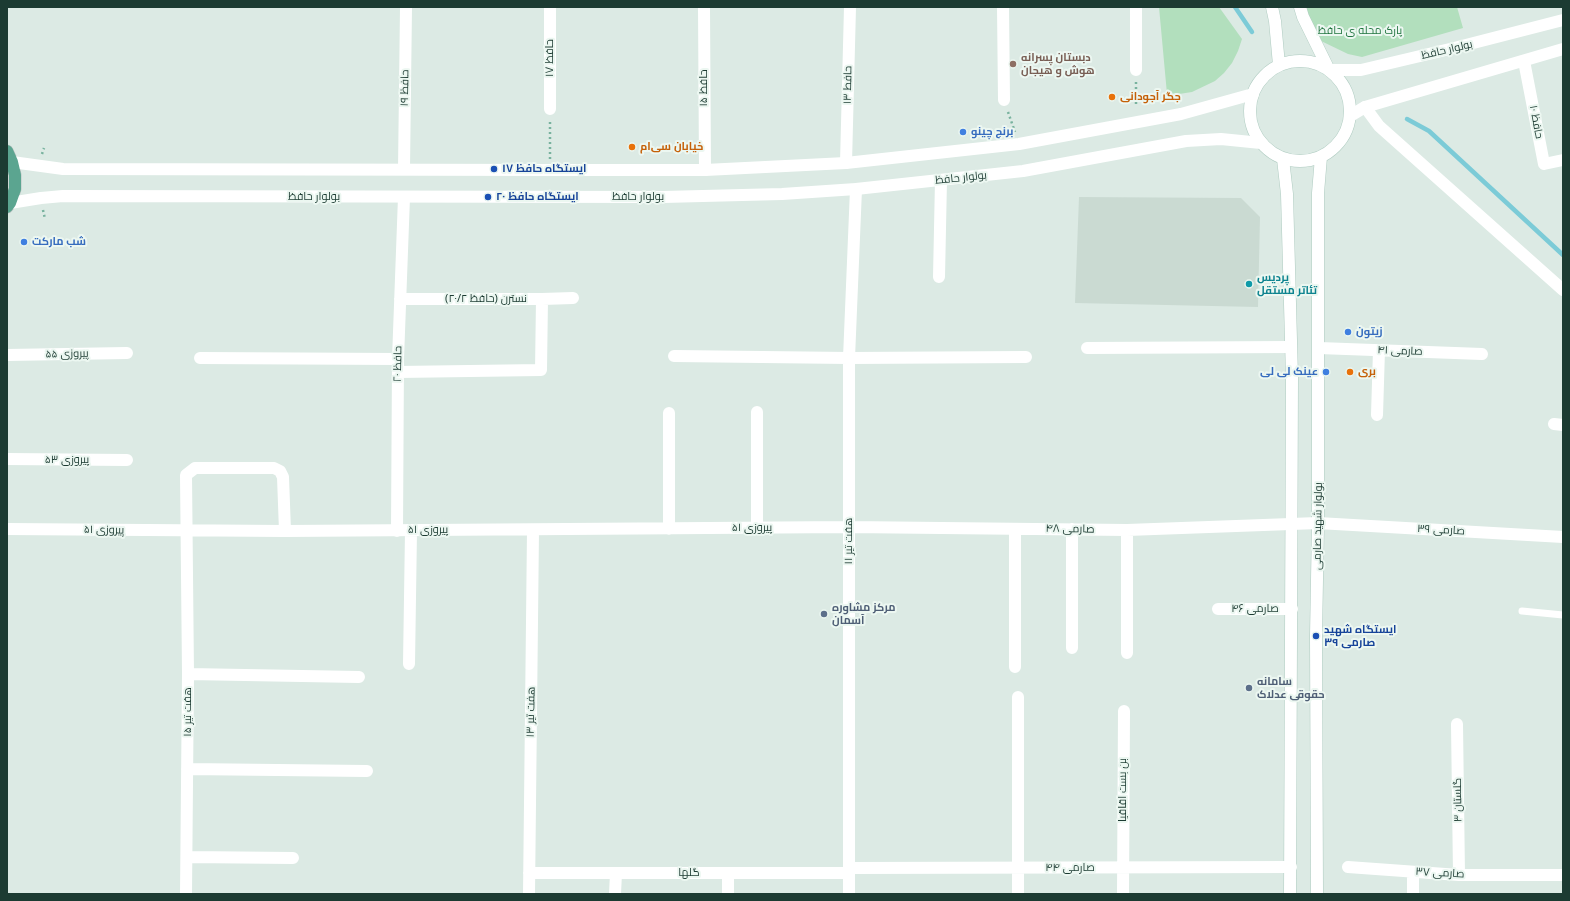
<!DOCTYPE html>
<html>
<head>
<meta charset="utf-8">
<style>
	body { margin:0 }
	#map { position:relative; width:1570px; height:901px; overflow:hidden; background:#dceae4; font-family:"Noto Sans",sans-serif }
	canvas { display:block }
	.frame { position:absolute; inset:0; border:8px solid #1c3b32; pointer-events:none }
</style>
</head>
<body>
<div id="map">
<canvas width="1570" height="901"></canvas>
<div class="frame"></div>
</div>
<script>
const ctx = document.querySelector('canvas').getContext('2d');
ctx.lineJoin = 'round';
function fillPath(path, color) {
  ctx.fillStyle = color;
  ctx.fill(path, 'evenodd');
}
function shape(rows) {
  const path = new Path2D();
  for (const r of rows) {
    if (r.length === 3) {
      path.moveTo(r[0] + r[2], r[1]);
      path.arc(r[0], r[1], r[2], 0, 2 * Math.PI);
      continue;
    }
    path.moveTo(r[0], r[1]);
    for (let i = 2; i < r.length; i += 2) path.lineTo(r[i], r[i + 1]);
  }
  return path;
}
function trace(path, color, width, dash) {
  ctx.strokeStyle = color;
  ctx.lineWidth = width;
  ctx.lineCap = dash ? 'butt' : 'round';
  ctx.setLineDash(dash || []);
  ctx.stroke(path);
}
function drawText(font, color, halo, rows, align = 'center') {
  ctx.font = font + ' "Noto Sans",Cairo,sans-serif';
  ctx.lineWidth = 4;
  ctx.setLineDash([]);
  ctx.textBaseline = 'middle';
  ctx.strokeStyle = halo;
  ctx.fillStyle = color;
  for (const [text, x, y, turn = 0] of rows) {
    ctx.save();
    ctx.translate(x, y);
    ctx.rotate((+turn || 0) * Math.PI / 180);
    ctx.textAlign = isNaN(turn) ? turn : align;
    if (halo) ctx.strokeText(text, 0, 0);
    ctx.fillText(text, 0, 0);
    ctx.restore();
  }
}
fillPath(shape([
	[1079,197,1241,198,1260,217,1258,307,1075,303]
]), '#cadad2');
fillPath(shape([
	[1159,7,1219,7,1242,39,1238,51,1232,63,1224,73,1215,81,1192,92,1179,94,1167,94],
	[1303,7,1457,7,1463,28,1362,57,1348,54,1319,40]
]), '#b2dfbd');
trace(shape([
	[1235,7,1252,32],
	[1407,119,1429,131,1563,255]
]), '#7ccbd7', 4.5);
const secondary = shape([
	[1272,7,1275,21,1279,65],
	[1300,7,1303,17,1329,70],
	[1300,111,50],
	[1283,159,1287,194,1292,377,1290,894],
	[1317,894,1316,636,1318,523,1318,193,1321,157]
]);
const primary = shape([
	[7,151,12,162,15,175,15,189,10,203,7,207]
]);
trace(secondary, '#aecbc0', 13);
trace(primary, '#bbc4c2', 13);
trace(shape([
	[1136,104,1136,81],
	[1008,112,1015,132],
	[42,154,44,148],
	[550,159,550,120],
	[43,210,45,219]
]), '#78b29e', 2.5, [2, 3]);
trace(shape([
	[1522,611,1563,615]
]), '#fff', 7);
trace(shape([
	[550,7,550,109],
	[704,7,705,170],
	[1003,7,1004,100],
	[1136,7,1136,70],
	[1524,61,1544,164,1563,160],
	[1365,107,1379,126,1563,290],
	[846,163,850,7],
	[404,169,406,7],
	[939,277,941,180],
	[400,299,542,299,573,298],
	[1087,348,1291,347],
	[1319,348,1482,354],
	[7,355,127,353],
	[674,356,849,358,1026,357],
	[200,358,398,359],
	[398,372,541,370,542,299],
	[757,412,757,528],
	[1377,415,1379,350],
	[1554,424,1563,425],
	[7,459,127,460],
	[7,529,285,531,849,527,1127,530,1318,523,1563,537],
	[669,529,669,413],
	[1015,529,1015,667],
	[1127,530,1127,653],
	[397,531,398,359,404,197],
	[1218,609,1292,609],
	[1072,648,1072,529],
	[409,664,411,531],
	[188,674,359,677],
	[1457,724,1459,875],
	[187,769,367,771],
	[187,857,293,858],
	[1348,867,1459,875,1563,875],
	[849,868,1291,867],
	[529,873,849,873],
	[728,873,728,894],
	[186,894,188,674,186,475,195,468,274,468,280,471,283,477,285,531],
	[529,894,533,530],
	[615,894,616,873],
	[849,894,849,358,856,189],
	[1018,894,1018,697],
	[1123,894,1124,711],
	[1413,894,1413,872]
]), '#fff', 12);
trace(shape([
	[1329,70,1361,70,1454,48,1563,20],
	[1350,116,1365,107,1563,49],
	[12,162,63,169,550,170,705,170,846,163,1019,144,1181,114,1253,94],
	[10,203,41,198,63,196,663,197,782,194,856,189,1023,171,1186,141,1221,139,1261,143]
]), '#fff', 12);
trace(secondary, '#fff', 12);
trace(primary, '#5ba590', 12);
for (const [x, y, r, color] of [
	[1013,64,4,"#8d6e63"],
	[1112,97,4,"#e8710a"],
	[963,132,4,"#3f7fe0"],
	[632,147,4,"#e8710a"],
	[494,169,4,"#1a4fb4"],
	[488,197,4,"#1a4fb4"],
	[24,242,4,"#3f7fe0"],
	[1249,284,4,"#0f9aa8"],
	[1348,332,4,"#3f7fe0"],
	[1326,372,4,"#3f7fe0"],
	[1350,372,4,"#e8710a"],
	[824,614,4,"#5c6f8a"],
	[1316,636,4,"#1a4fb4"],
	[1249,688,4,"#5c6f8a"]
]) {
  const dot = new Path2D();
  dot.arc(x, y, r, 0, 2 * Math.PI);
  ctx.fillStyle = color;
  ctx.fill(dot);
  trace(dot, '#ecf7f1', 1.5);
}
drawText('11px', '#227641', '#ecf7f1', [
	["پارک محله ی حافظ",1360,31]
]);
drawText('11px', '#1c3b32', '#ecf7f1', [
	["بولوار حافظ",1447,50,-13],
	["حافظ ۱۷",550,58,-90],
	["حافط ۱۳",848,85,-89],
	["حافظ ۱۹",405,88,-89],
	["حافظ ۱۵",704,88,-90],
	["حافظ ۱۰",1536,122,79],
	["بولوار حافظ",961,178,-6],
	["بولوار حافظ",314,197],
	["بولوار حافظ",638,197],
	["نسترن (حافظ ۲۰/۲)",486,299],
	["صارمی ۴۱",1400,351,2],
	["پیروزی ۵۵",67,354,-1],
	["حافظ ۲۰",398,364,-89],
	["پیروزی ۵۳",67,460],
	["بولوار شهید صارمی",1318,526,-89],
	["پیروزی ۵۱",752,528],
	["صارمی ۴۸",1070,529,1],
	["پیروزی ۵۱",104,530,1],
	["پیروزی ۵۱",428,530],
	["صارمی ۳۹",1441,530,3],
	["هفت تیر ۱۱",849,541,-90],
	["صارمی ۴۶",1255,609],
	["هفت تیر ۱۵",188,712,-90],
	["هفت تیر ۱۳",531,712,-89],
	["بن بست اقاقیا",1123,790,-90],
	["گلستان ۳",1458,800,-91],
	["صارمی ۴۴",1070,868],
	["گلها",689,873],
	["صارمی ۳۷",1440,873,3]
]);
drawText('bold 11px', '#785e54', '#ecf7f1', [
	["دبستان پسرانه",1021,58],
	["هوش و هیجان",1021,71]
], 'left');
drawText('bold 11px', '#c56008', '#ecf7f1', [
	["جگر آجودانی",1120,97],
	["خیابان سی‌ام",640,147],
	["بری",1358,372]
], 'left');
drawText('bold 11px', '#366cbe', '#ecf7f1', [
	["برنج چینو",971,132],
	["شب مارکت",32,242],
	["زیتون",1356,332],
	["عینک لی لی",1318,372,"right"]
], 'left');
drawText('bold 11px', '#164399', '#ecf7f1', [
	["ایستگاه حافظ ۱۷",502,169],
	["ایستگاه حافظ ۲۰",496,197],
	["ایستگاه شهید",1324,630],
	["صارمی ۳۹",1324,643]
], 'left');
drawText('bold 11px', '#0d838f', '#ecf7f1', [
	["پردیس",1257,278],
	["تئاتر مستقل",1257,291]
], 'left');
drawText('bold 11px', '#4e5e75', '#ecf7f1', [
	["مرکز مشاوره",832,608],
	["آسمان",832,621],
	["سامانه",1257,682],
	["حقوقی عدلاک",1257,695]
], 'left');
</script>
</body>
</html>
